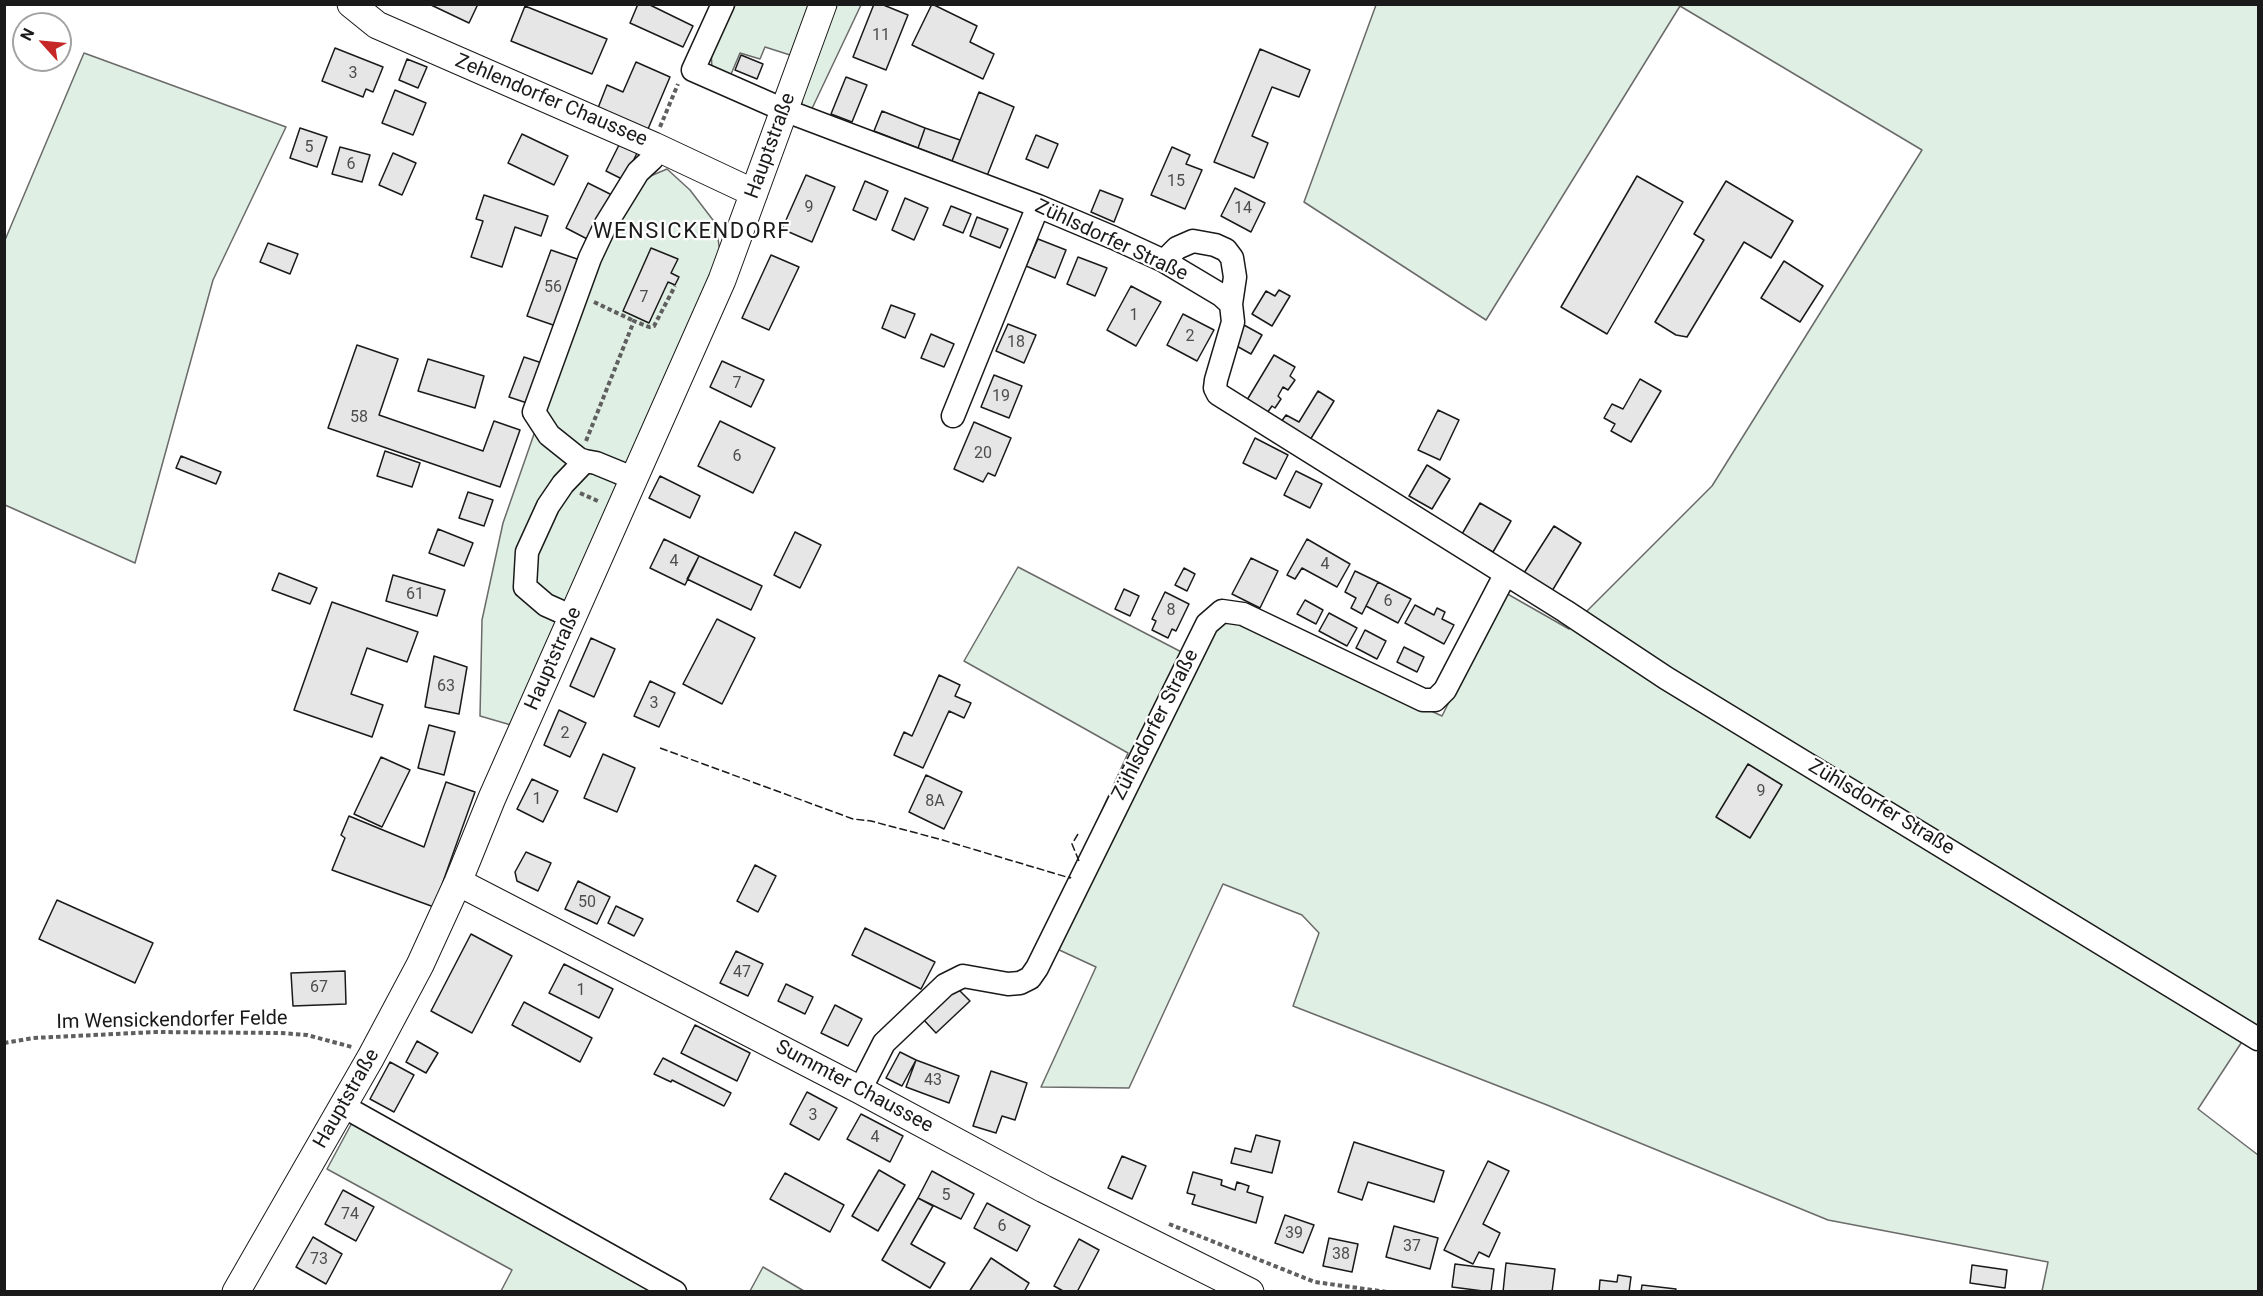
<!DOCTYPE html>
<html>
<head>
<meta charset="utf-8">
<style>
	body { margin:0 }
	#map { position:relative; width:2263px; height:1296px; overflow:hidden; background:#fff; font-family:Roboto,sans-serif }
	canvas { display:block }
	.frame { position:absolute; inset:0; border:6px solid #1a1a1a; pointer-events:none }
	.north { position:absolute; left:12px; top:12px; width:60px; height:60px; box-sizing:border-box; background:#fff; border:2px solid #a3a3a3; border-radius:50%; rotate:297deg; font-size:16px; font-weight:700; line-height:24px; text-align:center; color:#1a1a1a }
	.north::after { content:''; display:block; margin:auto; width:21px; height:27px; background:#c62828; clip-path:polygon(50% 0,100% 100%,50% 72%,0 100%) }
</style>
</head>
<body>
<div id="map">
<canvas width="2263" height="1296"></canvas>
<div class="frame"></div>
<div class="north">N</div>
</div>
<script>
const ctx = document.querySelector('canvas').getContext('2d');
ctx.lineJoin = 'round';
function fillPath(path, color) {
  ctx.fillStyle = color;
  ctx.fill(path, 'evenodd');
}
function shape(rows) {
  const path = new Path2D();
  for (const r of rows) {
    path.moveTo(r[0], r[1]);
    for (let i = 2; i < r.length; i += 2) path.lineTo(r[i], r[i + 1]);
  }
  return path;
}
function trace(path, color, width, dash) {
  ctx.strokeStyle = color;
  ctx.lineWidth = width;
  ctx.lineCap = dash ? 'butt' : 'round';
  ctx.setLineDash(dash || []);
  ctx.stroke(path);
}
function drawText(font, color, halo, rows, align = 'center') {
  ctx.font = font + ' Roboto,sans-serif';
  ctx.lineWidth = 4.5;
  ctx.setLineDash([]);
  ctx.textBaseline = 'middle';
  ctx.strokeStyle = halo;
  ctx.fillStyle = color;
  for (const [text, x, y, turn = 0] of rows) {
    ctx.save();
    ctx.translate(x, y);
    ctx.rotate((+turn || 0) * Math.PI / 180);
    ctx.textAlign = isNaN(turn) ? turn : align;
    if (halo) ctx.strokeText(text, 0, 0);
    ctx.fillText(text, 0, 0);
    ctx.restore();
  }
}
const green = shape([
	[732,5,809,5,790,55,765,47,760,59,740,53,729,79,712,70,711,48,732,5],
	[835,5,861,5,808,117,801,110,806,73,835,5],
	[1376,5,2258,5,2258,1037,2249,1031,2198,1109,2258,1155,2258,1291,2042,1291,2048,1262,1828,1220,1547,1105,1293,1006,1319,933,1302,915,1223,884,1129,1088,1041,1087,1096,967,1042,942,1128,753,964,661,1018,567,1193,658,1220,614,1442,716,1504,592,1569,629,1712,486,1922,150,1680,6,1486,320,1304,202,1376,5],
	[84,53,286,127,213,280,135,563,5,505,5,240,84,53],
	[667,169,690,190,716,224,720,253,511,725,480,716,482,620,503,523,579,305,610,226,641,180,667,169],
	[354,1119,651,1291,501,1291,512,1270,327,1169,354,1119],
	[763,1267,804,1291,750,1291,763,1267]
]);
fillPath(green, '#e0efe3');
trace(green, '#6a6a6a', 1.5);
const building = shape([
	[429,4,478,4,469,23,429,4],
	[638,4,648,4,693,26,683,47,630,23,638,4],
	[874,4,881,4,908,15,886,70,853,57,874,4],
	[932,4,977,26,970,42,994,54,983,79,912,45,932,4],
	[525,6,607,39,592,74,511,41,525,6],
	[335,48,383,67,373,92,366,89,363,97,322,81,335,48],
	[1260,49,1310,70,1299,97,1272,87,1252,136,1268,143,1254,178,1214,162,1260,49],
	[741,55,763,64,757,79,735,70,741,55],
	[407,59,427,67,418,88,399,80,407,59],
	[636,62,670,77,648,129,598,108,607,85,623,92,636,62],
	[846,77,867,85,852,122,831,114,846,77],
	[395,90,426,103,413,135,382,123,395,90],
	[979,92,1014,107,987,176,952,161,979,92],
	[882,111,925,128,918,148,874,131,882,111],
	[300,128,327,137,317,167,290,158,300,128],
	[925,128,960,140,952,161,918,148,925,128],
	[522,134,568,156,554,185,508,163,522,134],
	[1036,135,1058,144,1048,168,1026,159,1036,135],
	[619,145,637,153,624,180,606,171,619,145],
	[340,147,370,155,362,182,332,174,340,147],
	[1172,147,1190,155,1186,164,1202,170,1185,209,1151,195,1172,147],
	[393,153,416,163,402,195,379,185,393,153],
	[806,175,835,187,812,242,782,229,806,175],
	[1637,176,1683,202,1607,334,1561,307,1637,176],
	[865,181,888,191,876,220,853,210,865,181],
	[1726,181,1793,221,1771,258,1744,242,1687,337,1676,335,1655,322,1704,240,1694,234,1726,181],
	[588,183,614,196,591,241,566,228,588,183],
	[1235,188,1265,203,1251,232,1221,216,1235,188],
	[1100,190,1123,199,1114,222,1091,212,1100,190],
	[484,195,548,216,541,236,515,227,502,267,471,257,483,221,476,219,484,195],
	[905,198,928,208,914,240,892,230,905,198],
	[951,206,971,214,963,233,943,225,951,206],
	[977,217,1008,229,1000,248,970,236,977,217],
	[1038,239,1066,250,1055,278,1026,266,1038,239],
	[268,243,298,254,290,274,260,262,268,243],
	[651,248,678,259,671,273,679,277,675,285,668,282,649,323,623,311,651,248],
	[551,250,580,260,556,326,527,316,551,250],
	[771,255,799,267,769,330,742,318,771,255],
	[1078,257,1107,268,1095,296,1067,284,1078,257],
	[1784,261,1823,286,1800,322,1761,298,1784,261],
	[1131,286,1161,302,1136,346,1107,330,1131,286],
	[1279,290,1290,296,1272,326,1252,314,1266,291,1275,296,1279,290],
	[891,305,915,314,905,338,882,328,891,305],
	[1183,314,1214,330,1197,361,1167,345,1183,314],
	[1008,324,1036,335,1024,363,996,351,1008,324],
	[1244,325,1262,335,1251,354,1233,344,1244,325],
	[931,334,954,344,944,367,921,358,931,334],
	[357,345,398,359,379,415,483,451,494,421,520,430,500,487,328,428,357,345],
	[1274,355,1295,367,1290,376,1295,380,1288,390,1283,387,1278,396,1281,399,1275,408,1272,406,1267,413,1247,400,1274,355],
	[524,357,542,363,527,403,509,397,524,357],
	[428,359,484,376,475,408,418,391,428,359],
	[722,361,764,380,751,407,710,387,722,361],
	[994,375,1022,386,1009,418,981,407,994,375],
	[1640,379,1661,391,1631,442,1611,431,1615,424,1604,418,1612,404,1623,409,1640,379],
	[1318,391,1334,401,1310,440,1281,422,1286,415,1299,422,1318,391],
	[1438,410,1459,420,1440,460,1418,450,1438,410],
	[720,421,775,448,753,493,698,466,720,421],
	[974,422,1011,438,995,476,988,473,983,482,954,469,974,422],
	[1255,438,1288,455,1276,479,1243,463,1255,438],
	[385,451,420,463,412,487,377,476,385,451],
	[181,456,221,472,216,484,176,468,181,456],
	[1427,465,1450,479,1432,509,1409,496,1427,465],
	[1296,471,1322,484,1310,508,1284,495,1296,471],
	[660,476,700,496,690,518,649,498,660,476],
	[468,492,493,500,484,526,459,518,468,492],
	[1480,503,1511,521,1493,552,1462,534,1480,503],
	[1554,526,1581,543,1552,591,1524,573,1554,526],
	[438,529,473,543,464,566,429,553,438,529],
	[795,532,821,545,800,588,774,575,795,532],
	[664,539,699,556,685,585,650,568,664,539],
	[1307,539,1350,564,1337,587,1302,568,1295,579,1287,575,1307,539],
	[699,556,762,586,751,610,687,579,699,556],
	[1251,558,1278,571,1260,608,1232,594,1251,558],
	[1184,568,1195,574,1187,591,1175,585,1184,568],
	[1355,571,1378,582,1362,614,1351,608,1356,598,1345,592,1355,571],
	[279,573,317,588,310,604,272,590,279,573],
	[393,575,445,590,437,616,386,601,393,575],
	[1378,582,1411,599,1398,623,1366,606,1378,582],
	[1124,589,1139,596,1130,616,1115,609,1124,589],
	[1165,592,1189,604,1176,631,1172,629,1168,638,1152,630,1156,621,1152,619,1165,592],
	[1305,600,1323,610,1316,624,1297,614,1305,600],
	[332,602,418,632,407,662,367,648,351,694,383,705,372,737,294,710,332,602],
	[1415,605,1434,615,1437,608,1445,612,1442,619,1454,625,1444,644,1405,623,1415,605],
	[1329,613,1357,628,1347,646,1319,631,1329,613],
	[717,619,755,638,722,704,683,684,717,619],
	[1365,630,1386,641,1377,659,1356,648,1365,630],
	[591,638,615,649,594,697,570,686,591,638],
	[1404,647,1424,657,1417,672,1397,662,1404,647],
	[434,656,467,667,459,714,425,707,434,656],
	[939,675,960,685,955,696,971,703,964,718,949,711,923,768,894,755,904,732,912,736,939,675],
	[650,681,675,693,659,727,634,716,650,681],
	[559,710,586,723,570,757,544,745,559,710],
	[429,725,455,732,444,775,418,768,429,725],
	[603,754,635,768,617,812,584,798,603,754],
	[381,757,410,770,382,827,354,814,381,757],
	[1748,764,1782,785,1750,838,1716,817,1748,764],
	[926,775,962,792,944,829,909,812,926,775],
	[532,779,558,791,543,822,517,809,532,779],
	[446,782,475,792,434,907,332,870,345,838,341,835,349,816,424,847,446,782],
	[526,852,551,863,538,891,517,881,515,872,526,852],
	[755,865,776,876,758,912,737,901,755,865],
	[578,881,610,897,597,924,565,909,578,881],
	[57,900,153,943,135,983,39,939,57,900],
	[616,906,643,919,634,936,608,923,616,906],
	[865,928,935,962,921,989,852,955,865,928],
	[471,934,512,956,472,1033,431,1011,471,934],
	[736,951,763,964,748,996,720,983,736,951],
	[564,964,613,989,599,1018,549,993,564,964],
	[345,971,346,1004,293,1006,291,973,345,971],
	[786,984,813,997,805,1014,778,1001,786,984],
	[955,986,970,1001,936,1033,922,1018,955,986],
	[524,1002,592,1038,580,1062,512,1025,524,1002],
	[835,1005,862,1019,848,1046,821,1033,835,1005],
	[695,1025,750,1053,737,1081,681,1053,695,1025],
	[417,1041,438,1053,426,1073,406,1062,417,1041],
	[900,1052,916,1060,902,1086,886,1078,900,1052],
	[663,1058,731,1093,724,1106,672,1080,671,1082,654,1074,663,1058],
	[916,1060,959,1076,949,1103,906,1087,916,1060],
	[390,1062,414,1075,394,1112,370,1099,390,1062],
	[991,1071,1027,1083,1015,1120,1002,1116,996,1133,973,1126,991,1071],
	[807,1092,837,1108,819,1140,790,1124,807,1092],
	[861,1114,903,1136,890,1162,847,1139,861,1114],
	[1256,1135,1280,1141,1272,1173,1231,1163,1235,1148,1251,1152,1256,1135],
	[1354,1142,1444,1171,1434,1202,1368,1182,1362,1200,1338,1192,1354,1142],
	[1122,1156,1146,1166,1132,1199,1108,1188,1122,1156],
	[1488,1161,1509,1171,1483,1224,1500,1233,1489,1257,1479,1252,1473,1264,1444,1250,1488,1161],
	[879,1170,905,1185,878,1231,852,1216,879,1170],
	[932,1171,974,1194,961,1219,918,1198,932,1171],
	[1193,1172,1222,1180,1221,1185,1235,1190,1237,1182,1249,1186,1247,1192,1263,1197,1256,1223,1192,1204,1195,1195,1187,1193,1193,1172],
	[785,1173,844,1205,830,1232,770,1199,785,1173],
	[343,1190,374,1207,356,1241,325,1224,343,1190],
	[918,1198,933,1206,911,1244,945,1263,930,1288,882,1260,918,1198],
	[987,1203,1030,1226,1017,1251,974,1228,987,1203],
	[1285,1215,1314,1225,1303,1253,1275,1243,1285,1215],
	[1394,1226,1438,1238,1430,1269,1386,1257,1394,1226],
	[313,1237,342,1254,326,1284,296,1267,313,1237],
	[1329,1238,1358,1244,1352,1272,1323,1266,1329,1238],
	[1079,1239,1099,1250,1077,1292,1065,1292,1054,1286,1079,1239],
	[991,1258,1029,1283,1024,1292,969,1292,991,1258],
	[1506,1263,1555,1269,1552,1292,1503,1292,1506,1263],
	[1455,1264,1494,1269,1491,1292,1452,1287,1455,1264],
	[1972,1265,2007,1270,2005,1288,1970,1283,1972,1265],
	[1618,1275,1631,1277,1629,1292,1599,1292,1600,1280,1617,1282,1618,1275],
	[1642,1285,1676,1289,1675,1292,1641,1292,1642,1285]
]);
fillPath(building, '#e6e6e6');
trace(building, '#1a1a1a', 1.5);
const minor = shape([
	[723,4,693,70,784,110,1038,206,1114,238,1164,261,1221,295,1231,304,1233,322,1216,380,1215,388,1218,394,1565,611,1666,678,2258,1039],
	[1164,261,1177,248,1193,241,1215,245,1226,250,1232,258,1235,277,1231,304],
	[953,416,1038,206],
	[585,461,579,459,549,435,534,412,590,258,606,224,638,172,652,159,658,147],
	[573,617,546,605,525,587,527,552,548,506,563,484,585,461,596,463,635,479],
	[860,1090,884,1043,945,985,963,976,1008,984,1020,983,1030,978,1037,968,1207,624,1222,611,1243,614,1423,700,1435,700,1445,690,1505,575],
	[343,1106,675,1292]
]);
const major = shape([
	[351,4,377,25,654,146,754,193],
	[458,882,860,1090,1044,1189,1250,1292],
	[236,1292,371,1057,420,965,458,882,492,798,722,280,823,4]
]);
trace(minor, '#1a1a1a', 25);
trace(major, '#1a1a1a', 29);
trace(shape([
	[660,127,678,84],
	[594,302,634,321],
	[586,441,634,321,649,327,654,326,675,286],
	[580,493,600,502],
	[4,1043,33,1038,156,1032,281,1033,307,1035,352,1047],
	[1169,1224,1315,1282,1387,1292]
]), '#5f5f5f', 4, [4.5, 3]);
trace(minor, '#fff', 22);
trace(major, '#fff', 27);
trace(shape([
	[660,748,853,819,871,821,939,839,1070,878,1071,877],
	[1078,834,1072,844,1079,861]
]), '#1a1a1a', 1.5, [8, 3]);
drawText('16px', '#4d4d4d', null, [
	["11",881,36],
	["3",353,74],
	["5",309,148],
	["6",351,165],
	["15",1176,182],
	["9",809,208],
	["14",1243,209],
	["56",553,288],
	["7",644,298],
	["1",1134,316],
	["2",1190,337],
	["18",1016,343],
	["7",737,384],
	["19",1001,397],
	["58",359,418],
	["20",983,454],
	["6",737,457],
	["4",674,562],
	["4",1325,565],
	["61",415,595],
	["6",1388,602],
	["8",1171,611],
	["63",446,687],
	["3",654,704],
	["2",565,734],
	["9",1761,792],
	["1",537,800],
	["8A",935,802],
	["50",587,903],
	["47",742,973],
	["67",319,988],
	["1",581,991],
	["43",933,1081],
	["3",813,1116],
	["4",875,1138],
	["5",946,1196],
	["74",350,1215],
	["6",1002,1227],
	["39",1294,1234],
	["37",1412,1247],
	["38",1341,1255],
	["73",319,1260]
]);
drawText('20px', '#1a1a1a', '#fff', [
	["Zehlendorfer Chaussee",551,101,23],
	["Hauptstraße",771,146,-70],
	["Zühlsdorfer Straße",1111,241,25],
	["Hauptstraße",554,659,-66],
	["Zühlsdorfer Straße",1156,725,-63],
	["Zühlsdorfer Straße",1881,808,31],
	["Im Wensickendorfer Felde",172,1021,-1],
	["Summter Chaussee",854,1087,28],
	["Hauptstraße",347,1099,-60]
]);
ctx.letterSpacing = '1.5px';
drawText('22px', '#1a1a1a', '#fff', [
	["WENSICKENDORF",692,232]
]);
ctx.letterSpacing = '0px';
</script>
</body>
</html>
